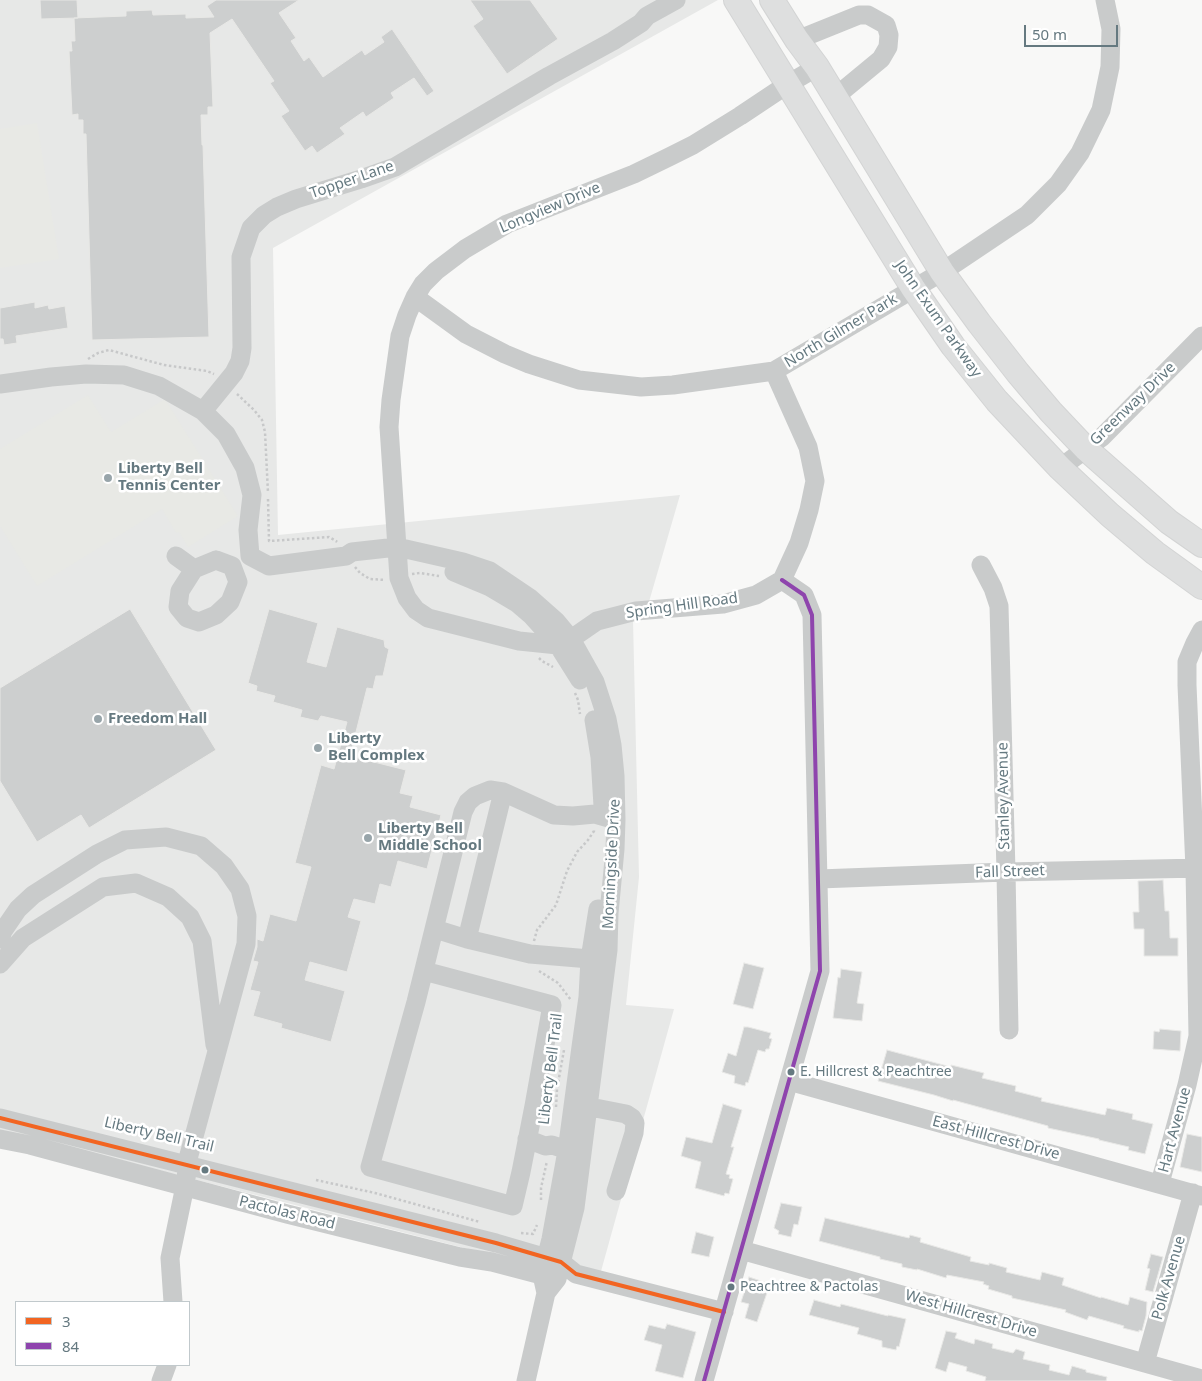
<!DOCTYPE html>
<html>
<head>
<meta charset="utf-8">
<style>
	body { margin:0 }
	#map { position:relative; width:1202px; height:1381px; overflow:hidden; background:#f8f8f7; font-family:"Noto Sans",sans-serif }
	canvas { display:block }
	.legend { position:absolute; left:15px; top:1301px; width:175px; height:65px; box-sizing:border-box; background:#fff; border:1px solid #c1c9cc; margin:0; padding:6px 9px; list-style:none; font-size:15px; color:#657980 }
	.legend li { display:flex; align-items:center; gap:10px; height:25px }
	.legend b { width:25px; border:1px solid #c1c9cc }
	.scale { position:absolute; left:1024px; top:25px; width:94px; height:22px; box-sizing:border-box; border:2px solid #657980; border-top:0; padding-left:6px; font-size:15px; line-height:18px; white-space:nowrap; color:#657980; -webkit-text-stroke:4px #fff; paint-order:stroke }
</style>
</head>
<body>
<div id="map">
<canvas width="1202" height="1381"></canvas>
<ul class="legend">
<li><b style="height:6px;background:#f26522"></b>3</li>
<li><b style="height:6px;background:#8e44ad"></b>84</li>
</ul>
<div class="scale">50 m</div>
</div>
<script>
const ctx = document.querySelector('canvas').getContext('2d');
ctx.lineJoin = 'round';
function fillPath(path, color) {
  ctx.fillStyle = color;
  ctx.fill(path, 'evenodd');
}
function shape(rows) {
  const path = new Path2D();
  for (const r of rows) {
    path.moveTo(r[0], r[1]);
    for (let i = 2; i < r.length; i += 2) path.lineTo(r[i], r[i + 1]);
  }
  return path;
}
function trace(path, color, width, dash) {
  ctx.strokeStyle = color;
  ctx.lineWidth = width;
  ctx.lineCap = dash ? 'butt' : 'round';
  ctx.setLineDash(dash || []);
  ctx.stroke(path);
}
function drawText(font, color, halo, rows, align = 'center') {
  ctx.font = font + ' "Noto Sans",sans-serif';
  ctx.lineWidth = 5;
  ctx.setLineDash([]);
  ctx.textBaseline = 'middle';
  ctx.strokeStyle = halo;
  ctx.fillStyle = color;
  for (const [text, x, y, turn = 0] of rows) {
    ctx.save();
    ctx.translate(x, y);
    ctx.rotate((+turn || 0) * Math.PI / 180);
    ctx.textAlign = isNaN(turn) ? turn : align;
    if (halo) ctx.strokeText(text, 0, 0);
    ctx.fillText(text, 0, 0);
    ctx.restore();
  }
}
fillPath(shape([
	[0,0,718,0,273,248,278,535,680,495,644,619,633,620,639,877,626,1005,674,1009,598,1282,0,1130]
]), '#e7e8e7');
fillPath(shape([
	[37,123,59,259,0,268,0,129],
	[88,395,111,432,165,399,238,516,188,547,179,532,176,533,162,509,37,586,0,526,0,449]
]), '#e8e9e5');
const building = shape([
	[40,0,77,0,78,18,41,19,40,0],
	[216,0,299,0,279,13,296,38,291,41,304,61,309,57,323,77,362,50,365,55,384,42,381,37,392,29,434,91,427,96,414,78,391,93,394,98,366,117,363,112,340,128,345,134,317,153,312,146,305,151,281,116,289,111,270,83,274,81,232,19,210,33,213,107,208,107,208,115,201,115,202,145,203,145,209,337,92,340,86,134,83,134,83,120,78,120,78,114,72,115,69,51,72,51,71,41,75,41,74,18,126,16,126,11,152,10,153,15,186,14,186,18,214,17,207,6,216,0],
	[470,0,530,0,558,39,507,74,473,26,483,19,470,0],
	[35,302,35,308,48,305,49,309,65,306,68,328,16,336,17,343,4,345,3,339,0,339,0,308,35,302],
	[130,609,216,750,89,828,81,815,37,842,0,781,0,688,130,609],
	[269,609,318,623,307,662,326,667,337,627,384,640,385,647,389,649,383,676,376,676,373,689,367,688,350,756,406,770,400,793,413,796,410,807,441,815,427,869,398,861,391,887,380,884,375,904,354,899,348,917,361,921,347,972,310,962,305,980,345,991,331,1042,281,1028,282,1024,253,1016,260,992,250,990,258,962,253,961,257,947,257,939,263,941,270,914,296,921,311,867,295,863,321,765,334,769,347,722,321,716,318,721,300,717,302,710,273,702,275,696,256,691,257,686,248,683,269,609],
	[1163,880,1165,911,1169,911,1170,938,1178,938,1178,956,1144,956,1144,929,1134,929,1133,912,1139,912,1138,881,1163,880],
	[744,963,764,968,753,1009,733,1004,744,963],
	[841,969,862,972,857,1003,864,1004,862,1021,833,1018,838,977,840,978,841,969],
	[744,1027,748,1027,771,1033,769,1038,772,1039,769,1049,766,1049,765,1052,758,1050,748,1083,746,1082,745,1086,734,1083,735,1076,722,1072,728,1053,736,1056,744,1027],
	[1160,1029,1181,1031,1180,1051,1153,1049,1154,1031,1159,1032,1160,1029],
	[887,1050,951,1067,951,1065,984,1073,982,1078,1016,1086,1015,1091,1042,1098,1041,1101,1105,1115,1107,1108,1133,1114,1132,1119,1153,1124,1145,1154,1128,1150,1129,1147,1099,1140,1099,1139,1048,1128,1048,1126,953,1100,953,1101,934,1095,878,1081,887,1050],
	[723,1104,742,1110,731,1147,734,1147,726,1174,730,1175,729,1178,733,1179,729,1194,725,1193,724,1196,695,1188,701,1162,681,1156,686,1137,712,1143,723,1104],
	[1187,1134,1202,1137,1202,1172,1180,1167,1187,1134],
	[781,1203,802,1207,798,1225,794,1224,791,1237,778,1234,779,1231,774,1228,781,1203],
	[825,1218,909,1238,910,1235,921,1238,920,1242,971,1257,970,1261,989,1265,989,1263,1007,1268,1006,1272,1040,1280,1042,1272,1064,1278,1062,1285,1101,1298,1101,1297,1128,1305,1130,1297,1147,1302,1146,1316,1142,1331,1139,1330,1139,1332,1123,1328,1124,1326,1089,1316,1087,1320,1065,1312,1066,1310,1012,1298,1012,1296,988,1289,989,1286,983,1284,984,1282,947,1275,946,1278,917,1269,917,1270,902,1267,902,1264,880,1259,880,1257,819,1241,825,1218],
	[696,1232,714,1237,709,1257,691,1253,696,1232],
	[1151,1254,1163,1257,1153,1292,1145,1290,1150,1269,1147,1268,1151,1254],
	[749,1277,770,1284,757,1322,745,1318,749,1304,741,1302,749,1277],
	[814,1300,840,1307,841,1304,888,1316,888,1315,906,1319,899,1347,897,1346,896,1350,882,1347,882,1341,857,1334,859,1328,809,1315,814,1300],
	[667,1324,696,1332,683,1378,655,1371,662,1345,644,1340,649,1325,665,1329,667,1324],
	[946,1331,957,1333,955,1338,974,1344,975,1339,993,1344,992,1348,1013,1353,1016,1349,1025,1352,1023,1359,1050,1365,1049,1370,1069,1375,1072,1366,1086,1370,1086,1372,1107,1377,1106,1381,985,1381,986,1377,966,1371,967,1367,949,1362,946,1372,935,1368,946,1331]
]);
fillPath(building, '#cdcfcf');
trace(building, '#e8e8e6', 1);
const major = shape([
	[736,0,913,288,953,346,997,401,1060,468,1110,515,1155,553,1202,587],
	[772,0,797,40,817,67,942,272,979,323,1018,373,1051,412,1086,449,1169,522,1202,545]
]);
trace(major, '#d3d4d4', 26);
trace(shape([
	[88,359,98,353,109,350,164,365,207,371,214,374],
	[237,394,254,410,262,420,265,432,268,493],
	[268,499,269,541,329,537,336,541,337,542],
	[355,567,360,573,370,579,385,580],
	[412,574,420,573,439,576],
	[539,658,542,661,553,667],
	[575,693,578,700,580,714],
	[534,941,537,930,556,905,567,871,577,852,588,840,594,831,594,829],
	[539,971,558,983,571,1000],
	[556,1107,557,1089,564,1050],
	[316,1180,375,1193,480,1222],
	[541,1200,541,1188,547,1161],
	[521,1233,533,1234,537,1225]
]), '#c7c8c9', 2.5, [2.5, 2.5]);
trace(shape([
	[797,40,859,15,868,15,886,25,889,35,888,47,881,59,835,97],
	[415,297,466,334,505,354,529,364,579,380,641,387,673,385,774,371,942,272,1027,215,1058,184,1080,153,1101,110,1110,67,1111,29,1105,0],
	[774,371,808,447,815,481,809,510,799,543,782,580,756,595,723,604,636,611,597,621,571,639,558,645,519,641,428,618,416,610,407,598,399,578,389,427,391,400,400,336,407,315,415,297,423,284,436,271,465,249,507,224,634,174,669,157,693,145,740,116,788,84,817,67],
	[0,384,51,377,86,374,124,375,159,386,203,411,226,434,245,468,252,495,248,530,250,556,269,566,346,556,352,552,397,547,463,562,490,571,530,598,556,621,571,639,595,682,607,719,612,745,615,776,616,820,615,849,609,913,608,950,575,1208,557,1279,546,1293,526,1381],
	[203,411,234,373,240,361,242,348,241,257,251,228,264,215,277,207,296,199,361,179,395,167,549,76,613,41,641,23,647,16,676,0],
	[1060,468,1102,437,1202,336],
	[176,556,194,569],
	[216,560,232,566,238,582,230,602,216,615,199,622,187,618,178,607,180,591,194,569,216,560],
	[981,565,993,588,999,606,1006,872,1009,1030],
	[454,572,490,587,517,603,531,615,558,645,580,680],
	[594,720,600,757,603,806],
	[819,879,1006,872,1202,868],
	[435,929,467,939,530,954,590,959,601,953],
	[0,939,3,931,18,909,33,895,97,854,125,840,166,837,201,846,224,866,240,889,247,916,246,944,189,1155,185,1186,170,1258,173,1302],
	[467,939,503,792],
	[0,964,23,938,103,887,136,883,168,897,190,917,202,941,215,1045],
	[424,971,552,1005,534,1106,521,1172,513,1206,370,1167,416,1002,463,812,468,802,475,796,490,790,503,792,554,815,573,816,595,814,616,820],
	[789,1081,1202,1196],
	[575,1104,626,1114,632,1118,635,1123,634,1133,616,1191],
	[0,1118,496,1243,561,1262,576,1274,724,1312],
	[0,1139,30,1145,287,1214,460,1257,492,1262,553,1278],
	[527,1139,545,1146,552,1145,577,1153],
	[1160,1183,1187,1085,1198,1036,1195,869,1187,685,1187,662,1195,643,1202,630],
	[741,1250,1202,1379],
	[546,1293,542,1275,551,1239,567,1151,581,1047,588,997,590,959,598,909],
	[1145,1363,1193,1193],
	[161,1381,167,1365],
	[704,1381,820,971,812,615,804,595,782,580]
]), '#c9cbcb', 19);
trace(major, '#dedfdf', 24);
trace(shape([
	[0,1118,496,1243,561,1262,576,1274,724,1312]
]), '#f26522', 4);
trace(shape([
	[704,1381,820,971,812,615,804,595,782,580]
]), '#8e44ad', 4);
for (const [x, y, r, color] of [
	[108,478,5,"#98a5aa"],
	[98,719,5,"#98a5aa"],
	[318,748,5,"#98a5aa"],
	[368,838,5,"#98a5aa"],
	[791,1072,4.5,"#657980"],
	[205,1170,4.5,"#657980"],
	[731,1287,4.5,"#657980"]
]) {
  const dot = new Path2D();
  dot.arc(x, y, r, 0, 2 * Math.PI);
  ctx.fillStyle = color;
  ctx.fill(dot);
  trace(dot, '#fff', 2);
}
drawText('14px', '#657980', '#fff', [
	["E. Hillcrest & Peachtree",800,1072],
	["Peachtree & Pactolas",740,1287]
], 'left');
drawText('15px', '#657980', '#fff', [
	["Topper Lane",352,180,-19],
	["Longview Drive",550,208,-23],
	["John Exum Parkway",938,319,55],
	["North Gilmer Park",841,331,-31],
	["Greenway Drive",1133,404,-44],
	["Spring Hill Road",682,606,-8],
	["Stanley Avenue",1004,796,-91],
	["Morningside Drive",612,864,-87],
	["Fall Street",1010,872,-2],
	["Liberty Bell Trail",551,1069,-83],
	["Hart Avenue",1175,1130,-75],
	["Liberty Bell Trail",159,1135,13],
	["East Hillcrest Drive",996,1138,15],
	["Pactolas Road",287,1213,14],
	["Polk Avenue",1169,1278,-74],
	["West Hillcrest Drive",971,1314,16]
]);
drawText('bold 15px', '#657980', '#fff', [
	["Liberty Bell",118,469],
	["Tennis Center",118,486],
	["Freedom Hall",108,719],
	["Liberty",328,739],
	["Bell Complex",328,756],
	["Liberty Bell",378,829],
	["Middle School",378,846]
], 'left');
</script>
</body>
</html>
